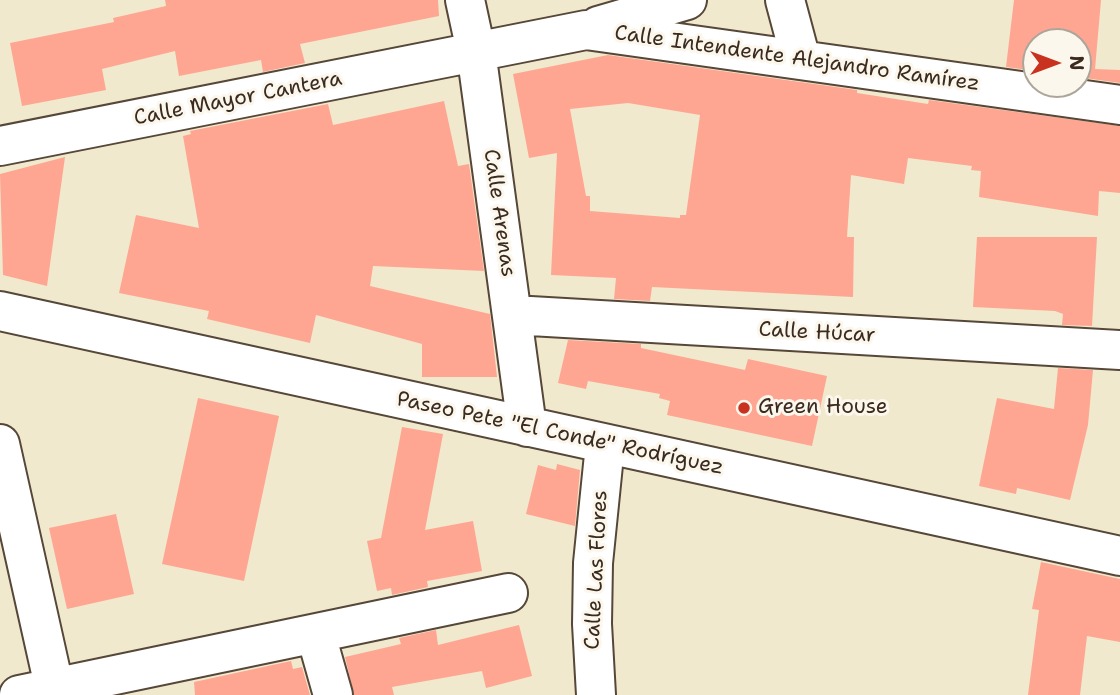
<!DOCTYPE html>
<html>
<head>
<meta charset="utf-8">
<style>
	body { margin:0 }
	#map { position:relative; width:1120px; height:695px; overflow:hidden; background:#f1e9ce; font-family:"Shantell Sans",sans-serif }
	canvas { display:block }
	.north { position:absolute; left:1022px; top:28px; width:70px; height:70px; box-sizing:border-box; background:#fbf7ec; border:2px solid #aea59a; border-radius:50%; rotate:90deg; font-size:19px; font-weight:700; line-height:28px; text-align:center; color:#3b2a1e }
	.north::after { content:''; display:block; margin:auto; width:24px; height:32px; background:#c8321e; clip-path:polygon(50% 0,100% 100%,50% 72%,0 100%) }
</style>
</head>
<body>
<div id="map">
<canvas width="1120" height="695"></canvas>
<div class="north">N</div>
</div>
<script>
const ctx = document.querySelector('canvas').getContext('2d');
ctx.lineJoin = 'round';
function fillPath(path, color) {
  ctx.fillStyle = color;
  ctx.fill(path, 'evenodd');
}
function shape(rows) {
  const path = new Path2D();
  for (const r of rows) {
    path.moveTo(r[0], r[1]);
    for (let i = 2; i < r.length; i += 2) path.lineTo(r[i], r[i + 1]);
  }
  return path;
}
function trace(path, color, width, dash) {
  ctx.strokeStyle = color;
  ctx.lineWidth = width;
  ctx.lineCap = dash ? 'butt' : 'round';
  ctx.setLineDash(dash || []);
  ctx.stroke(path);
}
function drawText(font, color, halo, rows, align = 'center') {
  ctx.font = font + ' "Shantell Sans",sans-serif';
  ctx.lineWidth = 6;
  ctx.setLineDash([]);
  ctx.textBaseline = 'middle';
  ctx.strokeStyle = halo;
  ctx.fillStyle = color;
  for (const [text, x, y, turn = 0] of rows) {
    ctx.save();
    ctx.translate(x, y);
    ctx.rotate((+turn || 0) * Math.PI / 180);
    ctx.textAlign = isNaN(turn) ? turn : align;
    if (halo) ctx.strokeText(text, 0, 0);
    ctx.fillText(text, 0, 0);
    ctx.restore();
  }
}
fillPath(shape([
	[165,0,438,0,439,16,300,44,305,63,263,72,261,60,179,76,175,51,102,69,106,90,22,106,10,43,114,22,113,18,166,6],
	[1014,0,1101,0,1095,69,1120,70,1120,83,1078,77,1078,42,1036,42,1036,71,1006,67],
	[608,55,857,90,857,93,928,104,929,100,1120,126,1120,193,1099,191,1098,216,979,197,981,171,971,170,972,166,908,158,904,184,851,175,847,237,854,237,853,297,652,287,650,301,614,299,616,278,551,275,557,153,529,158,513,74],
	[628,103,700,115,686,215,680,215,680,218,590,211,590,196,586,196,570,109],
	[444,101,458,166,469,164,484,271,373,266,370,286,490,314,497,377,422,377,422,344,316,315,310,343,207,319,209,311,119,293,136,215,199,228,183,136,191,134,190,131,328,104,333,125],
	[65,157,47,286,3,275,0,174],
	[977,237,1097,237,1092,326,1062,325,1063,314,1055,311,973,307],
	[568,340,641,344,641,348,745,370,748,359,827,376,812,446,667,415,670,401,659,398,660,394,588,381,586,389,558,383],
	[1058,368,1093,370,1088,425,1070,500,1017,488,1016,494,979,486,997,398,1054,409],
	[198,398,279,416,244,581,162,564],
	[402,427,443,434,425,530,473,521,482,571,427,581,428,587,392,595,391,588,377,591,367,541,381,538],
	[557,464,580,470,575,526,526,514,538,465,556,470],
	[116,514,134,594,67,609,49,528],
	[1041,562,1120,579,1120,642,1087,636,1080,695,1028,695,1039,610,1032,609],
	[519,625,532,676,486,688,482,671,392,687,394,695,354,695,345,657,401,644,399,638,436,630,438,645],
	[291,661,293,669,302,667,310,695,195,695,194,682]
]), '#fea692');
const minor = shape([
	[465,0,476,51,527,427],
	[785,0,801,60],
	[598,26,687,0],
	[0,146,586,30,1120,105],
	[0,311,1120,556],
	[513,315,1120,350],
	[0,444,56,695],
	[316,635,333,695],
	[19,695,508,593],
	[596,695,592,624,593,563,605,445]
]);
trace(minor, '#564738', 42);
trace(minor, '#fff', 38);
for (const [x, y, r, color] of [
	[744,408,7,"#c8321e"]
]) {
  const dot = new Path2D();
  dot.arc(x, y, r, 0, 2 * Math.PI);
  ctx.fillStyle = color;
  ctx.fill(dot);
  trace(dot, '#fbf7ec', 2.5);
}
drawText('21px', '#3b2a1e', '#fbf7ec', [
	["Calle Intendente Alejandro Ramírez",797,59,8],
	["Calle Mayor Cantera",238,99,-11],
	["Calle Arenas",499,213,82],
	["Calle Húcar",817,333,3],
	["Paseo Pete \"El Conde\" Rodríguez",560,434,12],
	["Calle Las Flores",597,570,-87]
]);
drawText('21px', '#3b2a1e', '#fbf7ec', [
	["Green House",758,408]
], 'left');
</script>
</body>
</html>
